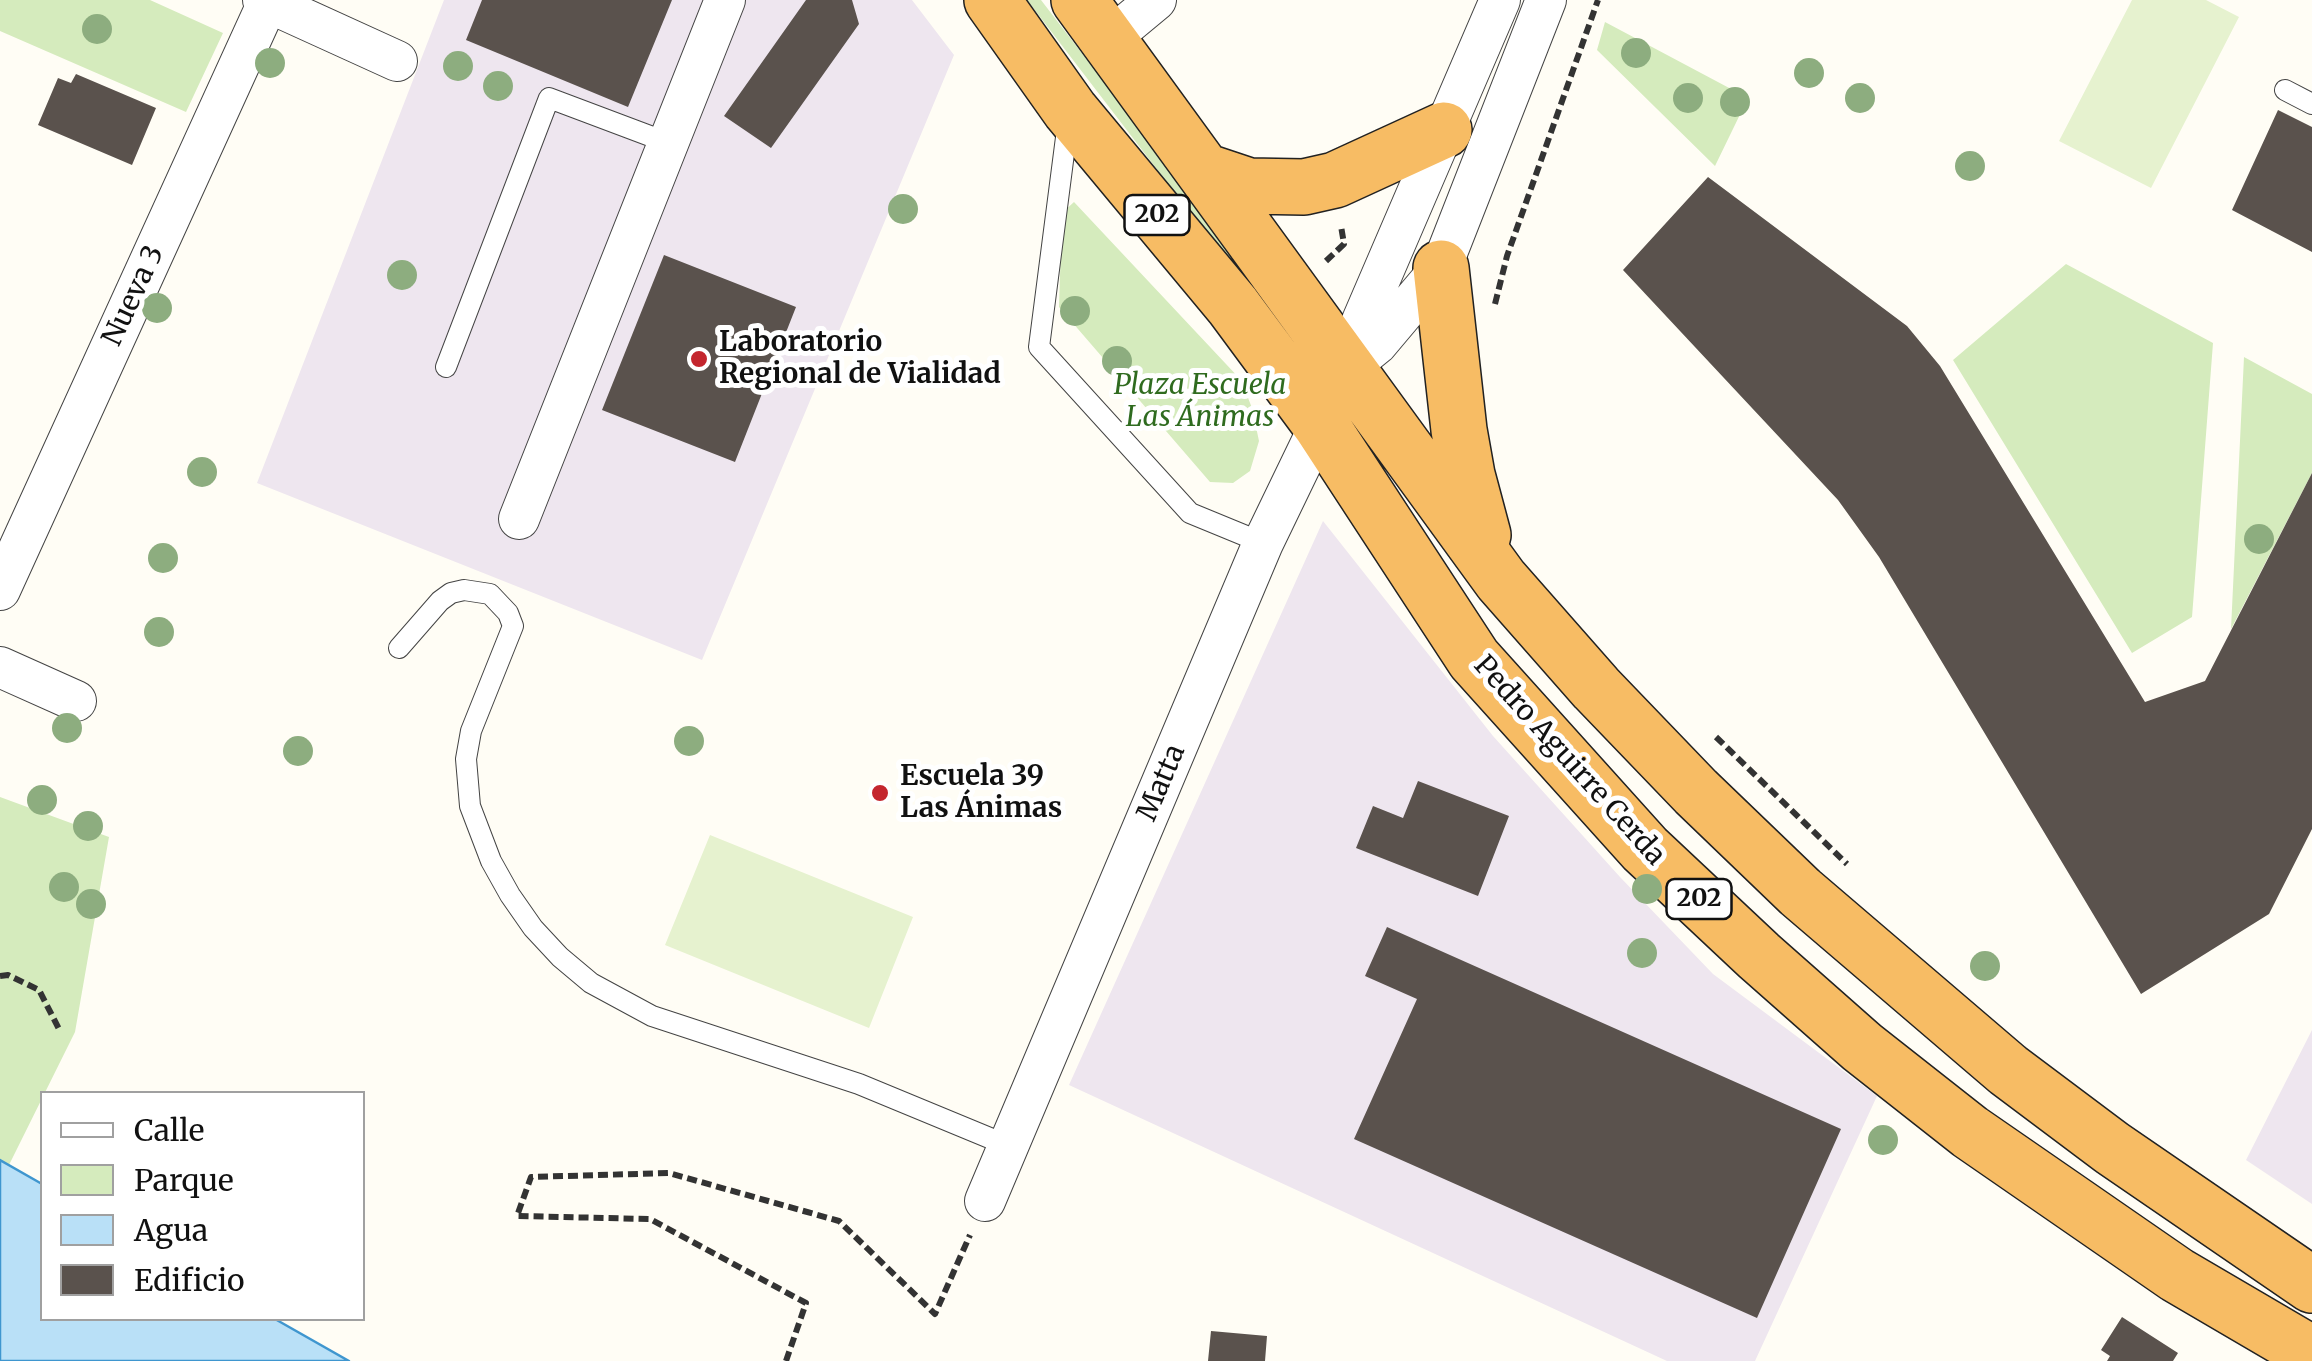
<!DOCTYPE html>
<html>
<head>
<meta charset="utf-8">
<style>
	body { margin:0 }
	#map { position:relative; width:2312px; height:1361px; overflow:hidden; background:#fffdf5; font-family:Merriweather,serif }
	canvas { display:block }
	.legend { position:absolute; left:40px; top:1091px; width:325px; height:230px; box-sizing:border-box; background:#fff; border:2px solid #a0a0a0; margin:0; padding:12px 18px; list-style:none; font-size:30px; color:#111 }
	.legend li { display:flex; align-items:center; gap:20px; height:50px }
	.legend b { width:50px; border:2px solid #a0a0a0 }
</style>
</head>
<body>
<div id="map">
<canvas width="2312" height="1361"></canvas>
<ul class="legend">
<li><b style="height:12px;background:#fff"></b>Calle</li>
<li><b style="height:28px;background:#d5ebbd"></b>Parque</li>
<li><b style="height:28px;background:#b9e0f7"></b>Agua</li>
<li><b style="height:28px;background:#5a524d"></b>Edificio</li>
</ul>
</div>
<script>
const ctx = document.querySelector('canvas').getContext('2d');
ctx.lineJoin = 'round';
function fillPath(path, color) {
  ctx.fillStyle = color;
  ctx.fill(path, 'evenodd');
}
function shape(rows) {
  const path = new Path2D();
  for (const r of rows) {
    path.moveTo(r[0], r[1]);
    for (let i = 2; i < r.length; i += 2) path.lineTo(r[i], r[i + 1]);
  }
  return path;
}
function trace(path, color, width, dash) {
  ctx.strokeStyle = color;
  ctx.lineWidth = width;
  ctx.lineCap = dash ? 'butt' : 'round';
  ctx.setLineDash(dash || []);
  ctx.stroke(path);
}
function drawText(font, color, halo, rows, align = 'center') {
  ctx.font = font + ' Merriweather,serif';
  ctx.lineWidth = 10;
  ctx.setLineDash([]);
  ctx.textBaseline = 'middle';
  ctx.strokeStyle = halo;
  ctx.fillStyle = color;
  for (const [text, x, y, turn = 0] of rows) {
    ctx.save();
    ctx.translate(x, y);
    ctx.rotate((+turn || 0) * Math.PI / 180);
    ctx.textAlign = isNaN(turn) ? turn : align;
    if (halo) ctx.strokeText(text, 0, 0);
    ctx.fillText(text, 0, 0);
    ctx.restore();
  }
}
fillPath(shape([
	[444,0,912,0,954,55,702,660,257,483],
	[1323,521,1493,736,1620,877,1713,974,1877,1096,1755,1361,1667,1361,1069,1085],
	[2312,1030,2312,1204,2246,1160]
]), '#eee6ef');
fillPath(shape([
	[0,0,150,0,223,33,186,112,0,31],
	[1027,0,1041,0,1260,285,1251,292],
	[1605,22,1748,98,1715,166,1597,50],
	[1074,202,1241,380,1252,408,1259,441,1250,471,1233,483,1210,482,1059,307,1062,213],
	[2066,264,2213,343,2192,617,2132,653,1953,360],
	[2244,357,2312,394,2312,473,2231,629],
	[0,797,109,837,75,1032,9,1165,0,1160]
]), '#d5ebbd');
fillPath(shape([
	[2132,0,2206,0,2239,17,2151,188,2059,141],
	[710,835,913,917,869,1028,665,945]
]), '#e6f2cf');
const water = shape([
	[0,1160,42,1184,42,1318,275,1319,349,1361,0,1361,0,1160]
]);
fillPath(water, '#b9e0f7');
trace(water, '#3f96cf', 2.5);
fillPath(shape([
	[482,0,672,0,628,107,466,40],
	[806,0,852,0,859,24,771,148,724,116],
	[76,74,156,108,132,165,38,125,58,78,71,83],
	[2278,110,2312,127,2312,252,2232,210],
	[1708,177,1907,326,1940,366,2145,702,2205,681,2312,473,2312,829,2269,914,2141,994,1879,557,1838,500,1623,270],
	[664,255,796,307,735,462,602,410],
	[1418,781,1509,816,1478,896,1356,848,1373,806,1403,818],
	[1387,927,1841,1129,1757,1318,1354,1139,1417,999,1365,976],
	[2122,1317,2178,1353,2173,1361,2107,1361,2110,1356,2101,1350],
	[1211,1331,1267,1336,1265,1361,1208,1361]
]), '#5a524d');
const service = shape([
	[2285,90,2312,104],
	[1068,122,1039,347,1190,513,1263,543],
	[446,367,549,98,666,142],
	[399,648,440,601,451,593,464,590,490,594,508,613,513,626,471,731,466,759,470,806,491,861,510,895,533,928,560,957,591,983,652,1016,859,1084,1009,1146]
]);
const minor = shape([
	[263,0,397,61],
	[1109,39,1156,0],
	[1350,366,1377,344,1441,268,1546,0],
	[519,519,725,0],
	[0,590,268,2],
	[0,667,76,701],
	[985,1201,1263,543,1347,369,1362,321,1500,0]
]);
const trunk = shape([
	[992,0,1070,110,1233,306,1321,425,1474,659,1645,849,1759,956,1862,1047,1970,1132,2177,1275,2312,1354],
	[1079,0,1501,580,1596,688,1696,792,1800,892,2008,1070,2112,1148,2312,1285],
	[1204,171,1249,186,1304,187,1335,180,1444,130],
	[1441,268,1459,430,1467,475,1483,535]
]);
trace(service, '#444', 22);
trace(minor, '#444', 42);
trace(trunk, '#222', 58);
trace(shape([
	[1326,261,1344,244,1341,226],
	[1495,304,1507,256,1598,0],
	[1716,737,1847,864],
	[0,976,8,975,39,990,59,1029],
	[786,1361,806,1303,650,1219,517,1216,531,1177,669,1173,839,1221,935,1314,970,1235]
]), '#333', 6, [10, 5]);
trace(service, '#fff', 20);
trace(minor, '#fff', 40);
trace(trunk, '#f7bc64', 55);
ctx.fillStyle = '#8dad7f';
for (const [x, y] of [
	[97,29],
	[1636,53],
	[270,63],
	[458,66],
	[1809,73],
	[498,86],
	[1688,98],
	[1860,98],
	[1735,102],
	[1970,166],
	[903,209],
	[402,275],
	[157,308],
	[1075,311],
	[1117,361],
	[202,472],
	[2259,539],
	[163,558],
	[159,632],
	[67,728],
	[689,741],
	[298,751],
	[42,800],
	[88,826],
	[64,887],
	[1647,889],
	[91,904],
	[1642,953],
	[1985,966],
	[1883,1140]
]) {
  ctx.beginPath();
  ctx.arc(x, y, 15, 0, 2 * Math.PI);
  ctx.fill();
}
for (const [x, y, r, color] of [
	[699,359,10,"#c4262e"],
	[880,793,10,"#c4262e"]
]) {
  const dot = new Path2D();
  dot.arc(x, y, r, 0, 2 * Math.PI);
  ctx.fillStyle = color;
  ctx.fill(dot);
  trace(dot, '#fff', 4);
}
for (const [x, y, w] of [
	[1157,215,65],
	[1699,899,65]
]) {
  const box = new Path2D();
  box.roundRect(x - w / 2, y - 20, w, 40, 8);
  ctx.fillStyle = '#fff';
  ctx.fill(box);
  trace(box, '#111', 2.5);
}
drawText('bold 25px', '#111', null, [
	["202",1157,215],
	["202",1699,899]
]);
drawText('28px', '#111', '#fff', [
	["Nueva 3",134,296,-65],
	["Pedro Aguirre Cerda",1569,761,48],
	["Matta",1162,783,-67]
]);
drawText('bold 28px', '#111', '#fff', [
	["Laboratorio",719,343],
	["Regional de Vialidad",719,375],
	["Escuela 39",900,777],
	["Las Ánimas",900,809]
], 'left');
drawText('italic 28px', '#2f6b1f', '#fff', [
	["Plaza Escuela",1200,386],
	["Las Ánimas",1200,418]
]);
</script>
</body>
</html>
